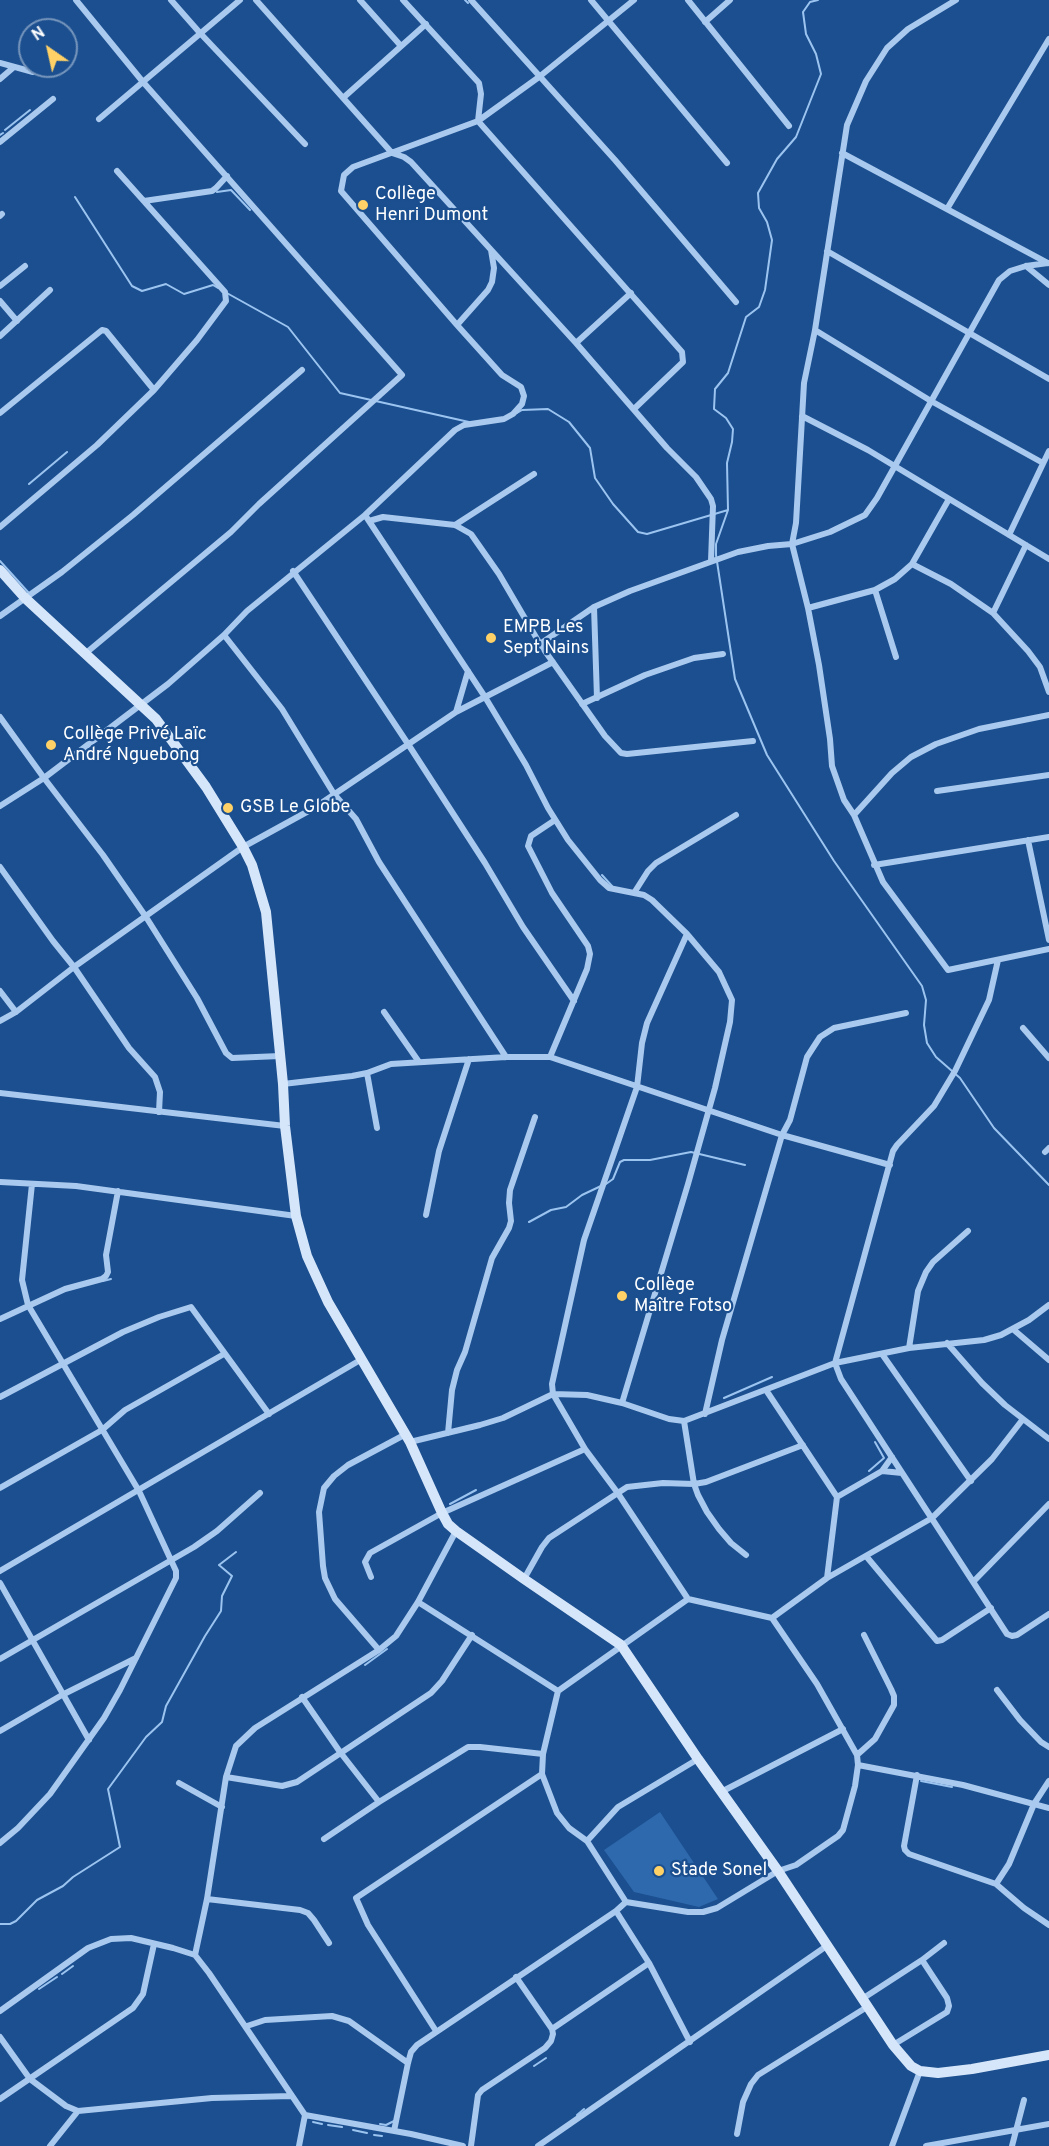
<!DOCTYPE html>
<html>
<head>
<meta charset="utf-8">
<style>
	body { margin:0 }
	#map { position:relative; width:1049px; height:2146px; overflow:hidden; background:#1b4f8f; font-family:Overpass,sans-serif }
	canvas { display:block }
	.north { position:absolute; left:18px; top:18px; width:60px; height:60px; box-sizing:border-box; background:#1b4f8f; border:2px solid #7695bc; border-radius:50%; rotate:326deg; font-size:16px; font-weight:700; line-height:24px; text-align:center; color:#fff }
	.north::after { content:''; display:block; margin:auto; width:21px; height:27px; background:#ffd166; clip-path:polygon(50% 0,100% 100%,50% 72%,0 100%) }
</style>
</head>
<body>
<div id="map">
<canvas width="1049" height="2146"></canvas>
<div class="north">N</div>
</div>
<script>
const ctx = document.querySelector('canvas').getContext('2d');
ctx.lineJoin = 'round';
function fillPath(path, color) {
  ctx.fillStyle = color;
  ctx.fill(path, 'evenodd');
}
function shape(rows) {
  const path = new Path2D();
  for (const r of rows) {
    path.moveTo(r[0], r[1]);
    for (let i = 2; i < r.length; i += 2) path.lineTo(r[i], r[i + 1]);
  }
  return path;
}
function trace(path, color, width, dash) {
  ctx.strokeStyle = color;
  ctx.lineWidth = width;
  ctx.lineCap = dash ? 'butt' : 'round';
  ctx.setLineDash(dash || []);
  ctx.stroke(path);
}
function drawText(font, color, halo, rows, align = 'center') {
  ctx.font = font + ' Overpass,sans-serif';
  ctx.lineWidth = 4.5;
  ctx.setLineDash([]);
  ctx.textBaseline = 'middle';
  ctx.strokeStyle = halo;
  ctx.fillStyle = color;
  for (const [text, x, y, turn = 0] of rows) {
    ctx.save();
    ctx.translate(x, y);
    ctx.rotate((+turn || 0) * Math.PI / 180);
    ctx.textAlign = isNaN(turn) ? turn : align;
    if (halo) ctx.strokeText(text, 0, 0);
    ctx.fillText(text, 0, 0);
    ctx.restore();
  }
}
fillPath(shape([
	[660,1812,718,1899,699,1907,634,1892,604,1850]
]), '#2e69ad');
trace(shape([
	[465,0,468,3],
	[818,0,810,2,803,12,806,34,816,54,821,74,796,137,777,159,758,193,759,208,767,222,772,240,765,290,759,307,746,317,728,373,715,389,714,409,726,418,733,429,732,442,727,463,728,510,716,544,716,555,735,679,767,755,834,861,922,986,926,1000,924,1025,927,1043,936,1057,960,1078,994,1128,1049,1185],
	[5,130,30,110],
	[0,135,3,133],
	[217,192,231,190,250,210],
	[75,197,132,286,142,291,166,284,184,294,213,285,218,288],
	[225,292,288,327,340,393,469,422],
	[517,413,522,410,548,409,569,422,590,448,595,478,613,504,638,532,647,534,728,510],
	[29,484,67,452],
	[0,561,28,592],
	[602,875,612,886],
	[606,1184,613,1179,620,1162,624,1160,650,1160,691,1152,745,1165],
	[529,1222,551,1210,566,1207,582,1195,601,1186],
	[103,1281,111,1279],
	[724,1398,772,1377],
	[869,1471,884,1458,875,1442],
	[450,1504,476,1490],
	[365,1665,387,1649],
	[921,1781,952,1787],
	[0,1924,10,1924,16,1921,37,1900,63,1886,73,1877,120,1847,108,1789,146,1737,162,1722,166,1706,205,1636,221,1611,222,1596,232,1576,219,1565,236,1552],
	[62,1974,73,1966],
	[39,1989,57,1977],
	[534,2066,546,2058],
	[577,2115,584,2109],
	[313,2122,322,2124],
	[380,2124,386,2125,394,2121],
	[328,2125,342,2127],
	[353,2130,367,2133],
	[374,2135,382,2136]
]), '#9cc4f0', 2);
trace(shape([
	[76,0,143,82,402,375,259,504,231,532,86,653],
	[171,0,200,33,305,144],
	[256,0,392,153,404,157,411,162,576,343,667,448,696,477,711,499,713,506,711,561],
	[360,0,401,46],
	[403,0,479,83,481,94,478,121,682,352,683,362,634,409],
	[471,0,615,160,736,302],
	[591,0,727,163],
	[688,0,789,126],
	[956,0,908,29,887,48,866,81,847,125,815,330,804,383,796,523,792,544,808,608,819,665,830,739,832,766,844,800,854,815,883,882,948,970,1049,949],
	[705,22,730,0],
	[0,63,33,72],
	[0,79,14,67],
	[343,98,426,24],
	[99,119,240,0],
	[0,142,53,99],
	[842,153,1048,263],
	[144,201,212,191,216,188,227,176],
	[947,209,1049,39],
	[0,216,2,214],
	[827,251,1049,379],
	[1026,266,1049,285],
	[0,286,25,266],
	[0,301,17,321],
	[457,325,488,290,492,282,494,268,491,250],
	[815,330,931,401,1043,463],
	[0,336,50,290],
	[576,343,631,293],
	[0,413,102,330,106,331,154,390],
	[802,416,868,450,1049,559],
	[365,515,485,697,526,765,548,808,568,840,600,880,609,888,644,895,652,900,687,934,719,972,732,1000,730,1022,715,1088,688,1184,622,1403],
	[369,521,383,517,455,525,471,534,499,574,540,644,605,736,621,753,627,754,753,741],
	[455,525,534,474],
	[0,527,97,445,154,390,197,340,226,301,225,292,117,171],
	[1009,535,1049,451],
	[912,564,951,584,993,613,1028,651,1040,667,1049,692],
	[293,571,408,744,485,863,523,927,574,1001],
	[875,590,896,657],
	[594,607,597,698],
	[808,608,875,590,895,579,912,564,949,499],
	[993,613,1026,545],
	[0,616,62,572,133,515,302,370],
	[224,635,282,709,334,794,356,819,379,862,506,1057],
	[540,644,594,607,630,591,738,552,768,546,792,544,830,532,865,515,877,498,999,280,1010,271,1026,266,1048,263],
	[582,704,645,675,694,658,723,654],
	[456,712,468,671],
	[0,717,44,778,103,855,146,917,197,998,226,1053,232,1058,280,1056],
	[937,791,1049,775],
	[0,806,44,778,168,684,224,635,247,611,365,515,455,430,464,425,504,419,513,414,522,404,524,396,521,387,502,375,457,325,341,191,344,175,353,167,478,121,539,77,634,0],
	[854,815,892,773,911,757,936,744,979,729,1049,715],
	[1028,840,1049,940],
	[874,865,1049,837],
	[0,867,53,941,74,967,129,1048,155,1077,160,1092,159,1112],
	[634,893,648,871,656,863,736,815],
	[687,934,647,1023,642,1043,637,1087,584,1240,552,1384,553,1394,585,1449,617,1492,688,1599],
	[998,960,989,1000,955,1071,934,1106,897,1145,893,1151,835,1363,841,1379,1007,1634,1012,1636,1017,1635,1049,1614],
	[0,991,16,1012,74,967,243,847,314,808,456,712,553,662],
	[384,1012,419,1062],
	[0,1021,16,1012],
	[1023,1028,1049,1058],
	[550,1057,587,969,590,954,588,946,552,893,528,846,531,836,555,820],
	[367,1073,377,1128],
	[283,1084,352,1076,367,1073,391,1064,506,1057,550,1057,782,1135,890,1165],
	[0,1093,285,1126],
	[1045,1152,1049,1148],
	[0,1182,76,1186,296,1216],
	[426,1215,439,1151,469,1059],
	[0,1319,65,1289,102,1279,106,1276,108,1272,106,1255,118,1191],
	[1014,1330,1049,1360],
	[947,1343,982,1383,1005,1405,1049,1439],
	[909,1348,918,1291,926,1272,933,1262,968,1231],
	[882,1354,971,1481],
	[766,1390,837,1497,827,1578],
	[0,1397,123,1332,159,1317,191,1307,269,1414],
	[705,1414,722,1340,782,1135,790,1120,807,1057,820,1037,834,1028,906,1013],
	[684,1421,694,1484,698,1495,707,1512,719,1529,731,1543,746,1555],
	[448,1433,452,1390,457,1370,465,1352,492,1258,509,1228,511,1221,509,1203,510,1190,535,1117],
	[410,1442,480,1425,503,1418,553,1394,587,1395,622,1403,669,1419,684,1421,835,1363,909,1348,984,1340,1001,1335,1029,1320,1049,1305],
	[882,1471,902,1473],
	[0,1488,102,1430,125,1410,224,1354],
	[837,1497,882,1471,892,1457],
	[866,1556,937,1641,942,1640,991,1608],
	[0,1571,362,1359],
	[371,1577,365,1562,370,1553,442,1513,585,1449],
	[524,1579,542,1547,549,1538,627,1487,663,1483,694,1484,706,1482,803,1445],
	[974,1581,1049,1504],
	[0,1583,89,1740],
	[418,1602,558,1691,688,1599,772,1618,817,1684,857,1755,858,1765,855,1786,843,1830,838,1836,796,1865,778,1871,717,1908,703,1912,688,1912,626,1902],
	[772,1618,827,1578,932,1518,992,1459,1023,1419],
	[379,1650,335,1599,325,1578,323,1566,319,1512,324,1488,334,1476,348,1465,406,1434],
	[0,1659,194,1547,217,1531,260,1493],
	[997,1690,1020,1720,1041,1742,1049,1747],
	[558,1691,543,1754,542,1774,557,1813,569,1828,587,1841],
	[302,1697,340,1752,379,1802],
	[0,1731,62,1695,136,1658],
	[857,1755,875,1739,894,1705,894,1696,891,1689,864,1635],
	[858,1765,963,1785,1049,1808],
	[917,1775,904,1846,905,1850,909,1854,996,1884,1024,1908,1049,1925],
	[226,1777,282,1786,297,1782,431,1693,442,1681,472,1635],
	[179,1783,222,1807],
	[721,1792,843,1729],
	[324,1839,379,1802,468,1747,480,1747,543,1754],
	[0,1843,18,1828,50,1794,104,1718,120,1690,176,1578,176,1571,139,1491,28,1305,22,1280,32,1184],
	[996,1884,1009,1864,1034,1804,1049,1781],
	[207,1899,300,1910,308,1913,314,1920,329,1943],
	[616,1911,649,1963,690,2042],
	[195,1955,207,1899,226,1777,236,1746,255,1728,379,1650,396,1636,418,1602,456,1531],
	[862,1999,922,1960],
	[0,2011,88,1948,111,1939,131,1938,173,1948,195,1955,209,1973,305,2115,411,2134,463,2146],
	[247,2026,265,2020,332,2016,349,2021,408,2063],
	[552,2029,649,1963],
	[436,2031,368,1925,356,1898,542,1774],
	[0,2037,30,2079,66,2106,78,2111,212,2098,292,2096],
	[893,2045,947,2012,949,2006,947,1998,922,1960,944,1943],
	[0,2099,133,2008,143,1994,154,1944],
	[394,2131,408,2063,411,2052,417,2045,616,1911,626,1902,587,1841,618,1807,698,1759],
	[737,2134,743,2102,751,2084,758,2075,867,2007],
	[50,2146,78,2111],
	[299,2146,305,2115],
	[471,2146,478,2095,482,2090,545,2048,551,2041,553,2034,552,2029,516,1977],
	[538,2146,828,1945],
	[892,2146,920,2071],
	[926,2146,1049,2124],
	[1012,2146,1024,2100]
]), '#a9c9ee', 6);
trace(shape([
	[0,570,25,598,156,719,206,787,243,847,252,865,266,912,283,1084,285,1126,296,1216,307,1256,328,1302,410,1442,442,1513,448,1524,456,1531,524,1579,621,1645,698,1759,778,1871,893,2045,911,2066,920,2071,938,2073,972,2069,1049,2055]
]), '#d6e6fa', 10);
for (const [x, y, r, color] of [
	[363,205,6,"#ffd166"],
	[491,638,6,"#ffd166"],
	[51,745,6,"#ffd166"],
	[228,808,6,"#ffd166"],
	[622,1296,6,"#ffd166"],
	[659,1871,6,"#ffd166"]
]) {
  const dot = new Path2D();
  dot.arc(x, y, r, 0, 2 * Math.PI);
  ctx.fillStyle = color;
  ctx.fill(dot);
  trace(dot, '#1b4f8f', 2);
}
drawText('18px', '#fff', '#1b4f8f', [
	["Collège",375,195],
	["Henri Dumont",375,216],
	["EMPB Les",503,628],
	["Sept Nains",503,649],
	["Collège Privé Laïc",63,735],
	["André Nguebong",63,756],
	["GSB Le Globe",240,808],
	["Collège",634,1286],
	["Maître Fotso",634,1307],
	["Stade Sonel",671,1871]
], 'left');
</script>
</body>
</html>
